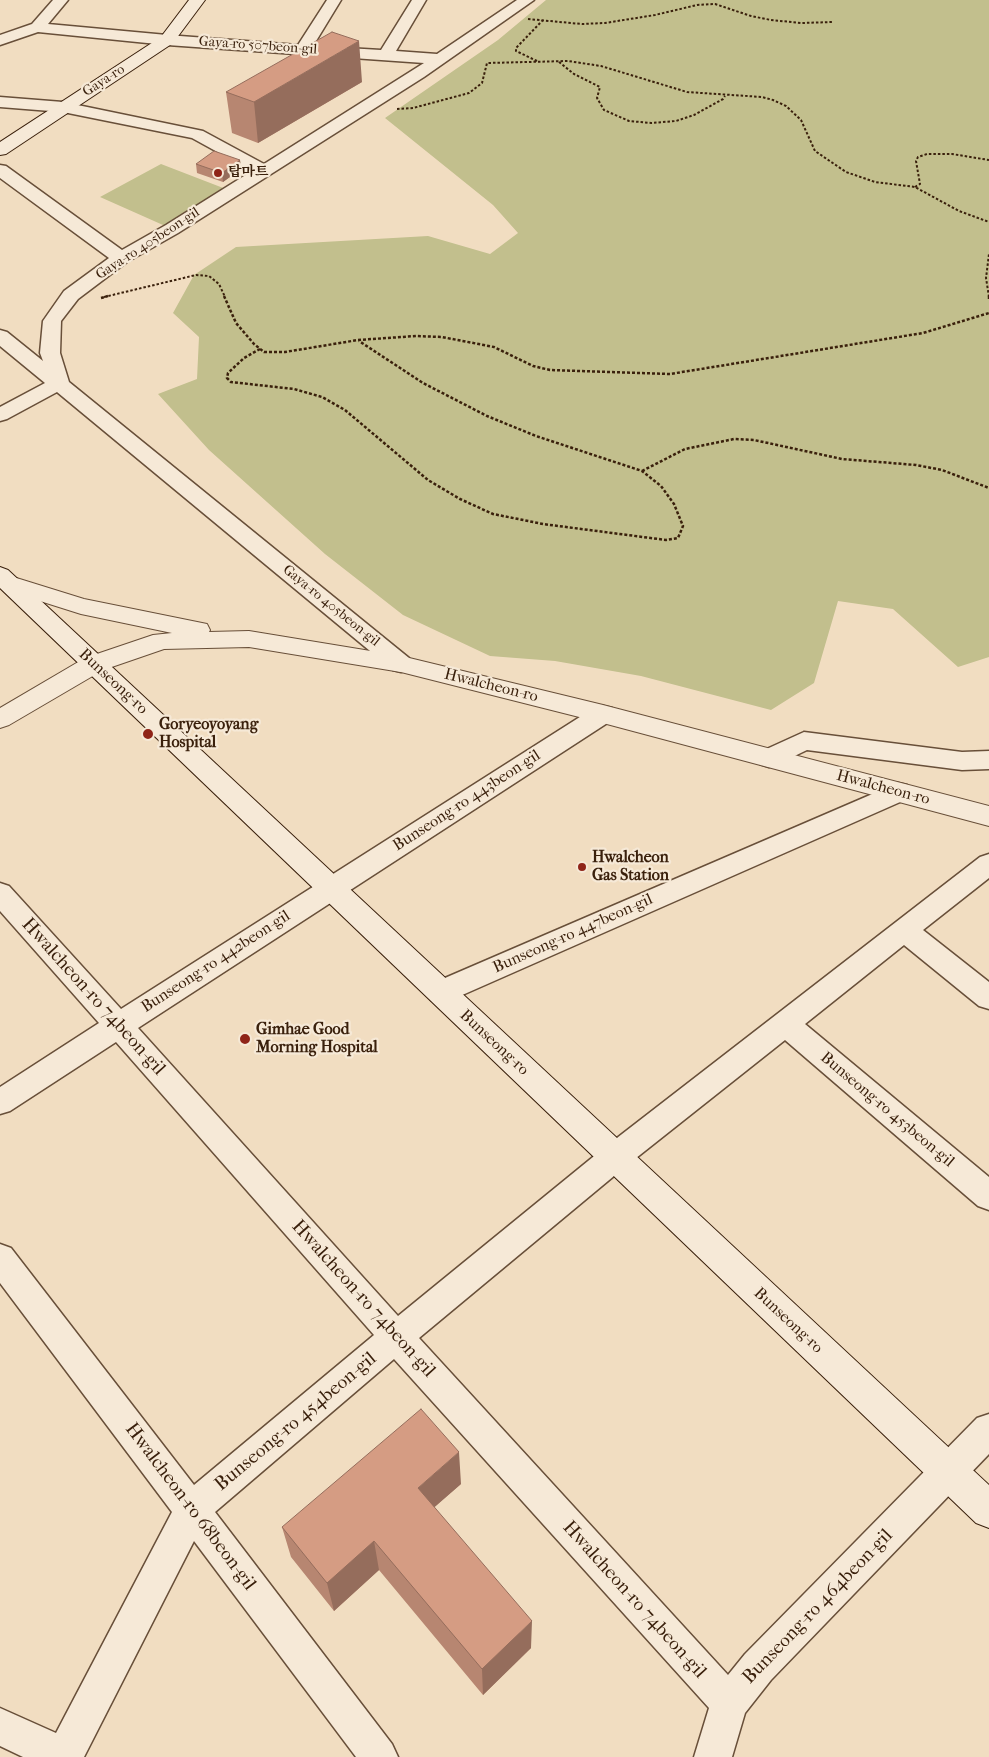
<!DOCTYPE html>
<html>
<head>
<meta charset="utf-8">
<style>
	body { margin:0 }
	canvas { display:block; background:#f1ddc1 }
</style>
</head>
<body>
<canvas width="989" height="1757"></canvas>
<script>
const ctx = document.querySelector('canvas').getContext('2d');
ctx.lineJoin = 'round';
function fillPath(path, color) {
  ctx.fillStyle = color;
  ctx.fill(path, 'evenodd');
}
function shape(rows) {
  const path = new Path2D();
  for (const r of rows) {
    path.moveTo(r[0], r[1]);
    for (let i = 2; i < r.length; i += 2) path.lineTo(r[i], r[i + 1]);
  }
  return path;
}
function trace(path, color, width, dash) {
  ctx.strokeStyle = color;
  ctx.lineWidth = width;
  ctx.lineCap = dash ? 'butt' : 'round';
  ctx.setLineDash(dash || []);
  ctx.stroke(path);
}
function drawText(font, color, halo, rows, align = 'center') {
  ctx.font = font + ' "IM FELL French Canon","Noto Serif KR",serif';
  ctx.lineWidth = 4.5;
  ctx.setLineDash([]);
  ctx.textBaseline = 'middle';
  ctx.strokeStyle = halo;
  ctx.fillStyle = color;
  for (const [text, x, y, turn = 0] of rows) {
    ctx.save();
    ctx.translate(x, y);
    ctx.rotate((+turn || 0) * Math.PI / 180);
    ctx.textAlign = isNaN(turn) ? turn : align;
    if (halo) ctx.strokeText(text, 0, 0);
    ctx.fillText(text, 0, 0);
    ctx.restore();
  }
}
fillPath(shape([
	[546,0,989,0,989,657,958,667,893,609,838,601,814,683,771,710,641,676,555,661,490,656,403,615,325,554,209,450,158,394,197,379,199,337,173,313,194,275,236,247,428,236,490,254,518,233,493,205,385,118,498,40],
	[161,164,231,191,172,229,100,197]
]), '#c2bf8d');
const minor = shape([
	[53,0,68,0,48,24,167,35,298,45,327,0,341,0,313,46,381,50,412,0,426,0,396,51,437,54,517,0,534,0,424,77,178,233,127,262,78,299,61,321,60,353,69,382,409,658,413,664,409,670,401,672,393,670,57,392,7,419,0,421,0,407,45,383,0,346,0,330,7,332,43,361,40,353,43,321,64,291,109,258,0,178,0,165,6,166,122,250,166,225,252,171,192,138,63,112,0,107,0,97,63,102,203,131,264,164,424,63,167,45,38,32,0,45,0,35,32,24,53,0],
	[603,706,612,708,615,714,612,720,138,1028,398,1316,604,1148,980,857,989,854,989,878,923,930,989,982,989,1009,979,1006,904,945,805,1024,989,1177,989,1210,978,1206,785,1040,626,1166,419,1338,728,1675,745,1654,977,1418,989,1414,989,1454,771,1680,745,1713,732,1757,694,1757,709,1708,394,1359,215,1512,392,1744,398,1757,356,1757,194,1541,84,1757,23,1757,0,1746,0,1708,56,1733,172,1512,0,1283,0,1244,11,1248,194,1485,374,1335,116,1042,10,1111,0,1114,0,1087,99,1023,0,911,0,883,9,886,121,1009,594,708,603,706],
	[804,732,962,752,989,751,989,769,962,770,807,750,778,764,769,767,760,764,757,758,760,752,804,732],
	[898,783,907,785,911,792,907,799,451,1000,441,1003,431,1000,427,992,431,984,898,783]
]);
const tertiary = shape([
	[10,576,84,599,207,624,210,630,209,632,249,631,401,656,603,705,989,806,989,826,603,723,401,672,249,647,164,649,103,670,9,725,0,728,0,708,85,658,153,635,172,633,81,614,2,589,0,581,2,579,10,576]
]);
const secondary = shape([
	[189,0,205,0,173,43,6,154,0,155,0,142,161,37,189,0],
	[0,567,8,570,989,1485,989,1528,976,1523,0,588,0,567]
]);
trace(minor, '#684f39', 3);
trace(tertiary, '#684f39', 2);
trace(secondary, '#3a200c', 2);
trace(shape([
	[528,19,582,24,605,23,655,15,697,5,715,4,751,16,771,20,801,23,833,22],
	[537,61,516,51,516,48,543,20],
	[559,62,574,74,600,87,597,98,604,110,629,121,651,123,676,121,694,115,723,99,725,96],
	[397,109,413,108,469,93,482,83,487,63,568,61,601,66,687,92,762,97,773,100,786,106,801,120,815,151,846,172,875,182,915,187,959,211,989,222],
	[915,187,920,184,916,161,918,157,927,154,952,154,989,160],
	[104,297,196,275,209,276,219,284,225,297],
	[989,297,986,278,989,254]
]), '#3a200c', 2, [2.5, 2]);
trace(shape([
	[224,296,236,323,254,344,264,352,285,352,358,340,416,336,442,337,494,347,533,366,550,370,670,374,923,333,989,313],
	[989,296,989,299],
	[101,298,108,296],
	[260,349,244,358,228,373,227,378,231,382,294,389,322,397,345,410,428,480,460,499,493,514,543,524,666,540,678,538,683,526,674,504,661,486,642,471,536,436,487,416,423,383,359,341],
	[642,471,685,449,734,439,754,440,842,459,916,465,942,470,989,488]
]), '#3a200c', 2.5, [3, 2]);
fillPath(minor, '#f6e9d7');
fillPath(tertiary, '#f6e9d7');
fillPath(secondary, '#f6e9d7');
fillPath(shape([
	[362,82,258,143,232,133,226,92],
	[240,160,241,169,223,182,197,173,196,164],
	[461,1484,434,1507,531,1648,483,1695,379,1570,334,1611,291,1557,282,1527]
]), '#b78671');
fillPath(shape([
	[359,41,362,82,258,143,254,102],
	[240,160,241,169,223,182,222,173],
	[459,1452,461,1484,421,1519,418,1488],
	[374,1541,379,1570,334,1611,327,1583],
	[532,1621,531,1648,483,1695,482,1669]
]), '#956d5c');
const building = shape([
	[332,32,359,41,254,102,226,92,332,32],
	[214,151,240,160,222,173,196,164,214,151],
	[421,1409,459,1452,418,1488,532,1621,482,1669,374,1541,327,1583,282,1527,421,1409]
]);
fillPath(building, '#d59c83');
trace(building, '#956d5c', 1);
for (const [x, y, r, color] of [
	[218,173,5,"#8f2418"],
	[148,734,6,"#8f2418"],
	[582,867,5,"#8f2418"],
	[245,1039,6,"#8f2418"]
]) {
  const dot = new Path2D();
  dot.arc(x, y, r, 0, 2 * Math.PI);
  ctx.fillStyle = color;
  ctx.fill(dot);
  trace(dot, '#f6e9d7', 2);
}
drawText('14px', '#3a200c', '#f6e9d7', [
	["Gaya-ro 507beon-gil",258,46,4],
	["Gaya-ro",104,81,-33],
	["Gaya-ro 405beon-gil",148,244,-33],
	["Gaya-ro 405beon-gil",331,606,39]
]);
drawText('bold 14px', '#3a200c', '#f6e9d7', [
	["탑마트",228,173]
], 'left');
drawText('16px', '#3a200c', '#f6e9d7', [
	["Bunseong-ro",113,682,43],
	["Hwalcheon-ro",491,686,14],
	["Hwalcheon-ro",883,788,15],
	["Bunseong-ro 443beon-gil",467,801,-33],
	["Bunseong-ro 447beon-gil",573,934,-24],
	["Bunseong-ro 442beon-gil",216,962,-33],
	["Bunseong-ro",494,1043,43],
	["Bunseong-ro 453beon-gil",887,1110,40],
	["Bunseong-ro",788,1321,43]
]);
drawText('bold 16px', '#3a200c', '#f6e9d7', [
	["Goryeoyoyang",159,725],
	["Hospital",159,743],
	["Hwalcheon",592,858],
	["Gas Station",592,876],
	["Gimhae Good",256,1030],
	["Morning Hospital",256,1048]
], 'left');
drawText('19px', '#3a200c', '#f6e9d7', [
	["Hwalcheon-ro 74beon-gil",93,997,48],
	["Hwalcheon-ro 74beon-gil",363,1299,48],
	["Bunseong-ro 454beon-gil",296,1422,-40],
	["Hwalcheon-ro 68beon-gil",190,1507,53],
	["Hwalcheon-ro 74beon-gil",634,1600,48],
	["Bunseong-ro 464beon-gil",818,1607,-46]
]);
</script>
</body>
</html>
